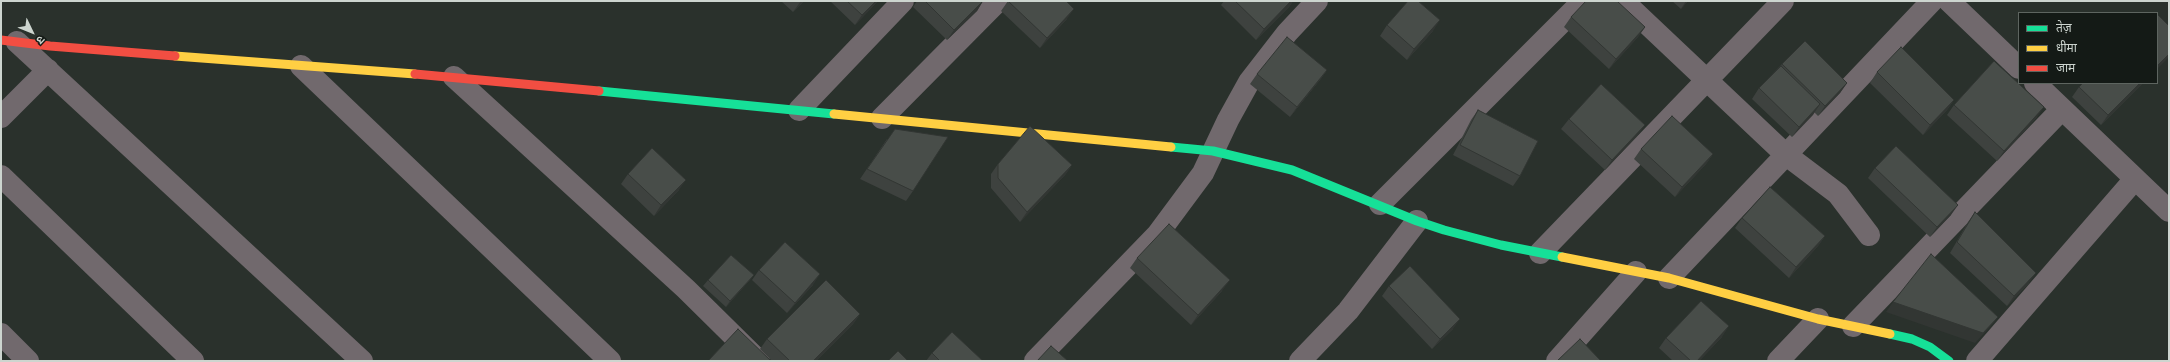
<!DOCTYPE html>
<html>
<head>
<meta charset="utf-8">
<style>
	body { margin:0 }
	#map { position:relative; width:2170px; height:362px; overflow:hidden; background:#2a312c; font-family:Montserrat,"Noto Sans Devanagari",sans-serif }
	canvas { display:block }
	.frame { position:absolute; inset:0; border:2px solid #cdd5cf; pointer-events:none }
	.legend { position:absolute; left:2018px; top:12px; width:140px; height:72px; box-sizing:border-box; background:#141a16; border:1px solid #5e6560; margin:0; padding:5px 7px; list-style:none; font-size:12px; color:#cdd5cf }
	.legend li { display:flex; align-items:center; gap:8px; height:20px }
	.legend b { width:20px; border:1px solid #5e6560 }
	.north { position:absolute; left:12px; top:12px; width:40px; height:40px; -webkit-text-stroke:3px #141a16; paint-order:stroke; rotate:133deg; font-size:11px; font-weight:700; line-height:16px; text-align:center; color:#cdd5cf }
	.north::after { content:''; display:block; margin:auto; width:14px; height:18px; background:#cdd5cf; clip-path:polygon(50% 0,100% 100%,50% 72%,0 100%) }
</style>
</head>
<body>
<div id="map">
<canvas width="2170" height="362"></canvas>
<div class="frame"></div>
<ul class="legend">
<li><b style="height:5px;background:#16e098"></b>तेज़</li>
<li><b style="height:5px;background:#ffcf43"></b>धीमा</li>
<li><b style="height:5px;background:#f24e42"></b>जाम</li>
</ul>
<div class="north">उ</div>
</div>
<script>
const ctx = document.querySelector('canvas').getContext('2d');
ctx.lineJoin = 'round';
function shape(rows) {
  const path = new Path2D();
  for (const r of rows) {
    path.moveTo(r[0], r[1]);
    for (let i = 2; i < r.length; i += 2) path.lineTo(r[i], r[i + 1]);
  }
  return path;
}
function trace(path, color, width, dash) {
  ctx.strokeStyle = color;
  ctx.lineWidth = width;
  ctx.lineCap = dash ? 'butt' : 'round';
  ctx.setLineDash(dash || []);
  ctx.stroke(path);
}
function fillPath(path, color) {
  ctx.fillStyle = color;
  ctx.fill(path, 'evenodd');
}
trace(shape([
	[1623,1,1785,154,1838,194,1869,235],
	[1949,1,2019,68],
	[17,42,362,361],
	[301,66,610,361],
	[454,77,686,289,759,361],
	[2035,83,2169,211],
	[799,110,903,1],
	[1,117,48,70],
	[882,118,998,1],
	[1,176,193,361],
	[1380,204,1583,1],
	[1540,253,1783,1],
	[1669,278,1932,1],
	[1853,326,2062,109],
	[1,334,28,361],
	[1035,361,1157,235,1203,173,1228,120,1249,82,1287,33,1317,1],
	[1300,361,1348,311,1417,221],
	[1557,361,1636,272],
	[1778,361,1818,319],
	[1977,361,2135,179]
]), '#71696d', 22);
trace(shape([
	[599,91,834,114],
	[1171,147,1213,151,1292,170,1417,221,1444,230,1501,245,1562,257],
	[1890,334,1912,339,1930,347,1949,361]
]), '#16e098', 9);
trace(shape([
	[175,56,415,74],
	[834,114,1171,147],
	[1562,257,1669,278,1818,319,1890,334]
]), '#ffcf43', 9);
trace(shape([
	[1,40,50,46,175,56],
	[415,74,599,91]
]), '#f24e42', 9);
fillPath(shape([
	[781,1,804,1,793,12],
	[830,1,878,1,855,25],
	[917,1,983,1,977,11,947,40,913,7],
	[1008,1,1067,19,1040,48,1001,11],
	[1224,1,1293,1,1289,7,1256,40,1221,5],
	[1672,1,1688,1,1681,9],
	[1571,17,1645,27,1638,37,1609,69,1564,27],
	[1387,25,1433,31,1407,60,1380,36],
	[1782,64,1847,83,1840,93,1818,116,1814,112,1792,137,1752,99,1759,88],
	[1327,70,1320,80,1290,117,1250,84,1257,74],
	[1877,72,1954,100,1947,110,1923,135,1870,83],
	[2083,83,2143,83,2101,125,2072,97,2079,87],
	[1954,105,2037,117,1997,161,1947,115],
	[1478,110,1520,176,1513,186,1453,155,1471,120],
	[1569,119,1638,135,1605,170,1561,129],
	[887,139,913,191,906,201,860,179],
	[1641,149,1713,154,1706,164,1675,197,1634,159],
	[998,164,1072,165,1065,175,1020,222,991,188,991,174],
	[1875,168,1951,215,1930,237,1868,178],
	[628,174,679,190,654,216,621,184],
	[1975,212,2029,283,2007,306,1950,253,1968,222],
	[1742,218,1825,236,1818,246,1789,278,1735,228],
	[1137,258,1222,291,1191,325,1130,268],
	[759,270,813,285,787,313,752,280],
	[754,275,749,281,726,307,703,286,708,280],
	[1389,286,1453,329,1432,349,1382,296],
	[860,314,853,324,816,361,772,361,760,349,767,339],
	[1722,337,1699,361,1673,361,1659,348,1666,338],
	[932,353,983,361,926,361]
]), '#3e423f');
fillPath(shape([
	[801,1,804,1,793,12],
	[876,1,878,1,855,25,862,15],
	[983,1,977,11,947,40,954,30],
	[1291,1,1293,1,1289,7,1256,40,1264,29],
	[1686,1,1688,1,1681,9],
	[1074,9,1067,19,1040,48,1047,38],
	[1440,20,1433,31,1407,60,1414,49],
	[1645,27,1638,37,1609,69,1616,59],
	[2169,54,2169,57,2157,69,2157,66],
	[1327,70,1320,80,1290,117,1297,107],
	[1847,83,1840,93,1818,116,1825,106],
	[2140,83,2143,83,2101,125,2108,115],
	[1954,100,1947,110,1923,135,1930,125],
	[1820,104,1813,115,1792,137,1799,127],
	[2044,107,2037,117,1997,161,2004,151],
	[1645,125,1638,135,1605,170,1612,160],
	[1713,154,1706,164,1675,197,1682,187],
	[1072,165,1065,175,1020,222,1027,212],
	[686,180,679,190,654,216,661,205],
	[1958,205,1951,215,1930,237,1937,227],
	[1825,236,1818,246,1789,278,1796,267],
	[2036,273,2029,283,2007,306,2014,296],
	[820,274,813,285,787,313,795,303],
	[754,275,749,281,726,307,730,301],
	[1230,280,1222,291,1191,325,1198,315],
	[1893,302,1998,317,1990,327,1975,343,1886,312],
	[860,314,853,324,816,361,813,361],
	[1460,319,1453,329,1432,349,1440,339],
	[1729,326,1722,337,1699,361,1697,361]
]), '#323633');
const building = shape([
	[847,1,876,1,862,15,847,1],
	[925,1,983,1,954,30,925,1],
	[1008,1,1066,1,1074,9,1047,38,1008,1],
	[1235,1,1291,1,1264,29,1235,1],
	[1408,1,1418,1,1440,20,1414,49,1387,25,1408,1],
	[1586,1,1617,1,1645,27,1616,59,1571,17,1586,1],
	[2157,14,2169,26,2169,54,2157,66,2157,14],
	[1287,37,1327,70,1297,107,1257,74,1287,37],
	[1805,41,1847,83,1825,106,1782,64,1805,41],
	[1901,47,1954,100,1930,125,1877,72,1901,47],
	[1994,61,2044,107,2004,151,1954,105,1994,61],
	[1781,66,1820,104,1799,127,1759,88,1781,66],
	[2083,83,2140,83,2108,115,2079,87,2083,83],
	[1601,84,1645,125,1612,160,1569,119,1601,84],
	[1478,110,1538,141,1520,176,1460,145,1478,110],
	[1672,116,1713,154,1682,187,1641,149,1672,116],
	[1030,126,1072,165,1027,212,998,178,998,164,1030,126],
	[895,129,948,137,913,191,867,169,895,129],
	[1896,146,1958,205,1937,227,1875,168,1896,146],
	[652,148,686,180,661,205,628,174,652,148],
	[1770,187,1825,236,1796,267,1742,218,1770,187],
	[1975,212,2036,273,2014,296,1957,242,1975,212],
	[1169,224,1230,280,1198,315,1137,258,1169,224],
	[785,242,820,274,795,303,759,270,785,242],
	[1931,254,1998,317,1983,333,1893,302,1931,254],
	[731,255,754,275,730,301,708,280,731,255],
	[1410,266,1460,319,1440,339,1389,286,1410,266],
	[826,280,860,314,813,361,790,361,767,339,826,280],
	[1701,301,1729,326,1697,361,1691,361,1666,338,1701,301],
	[738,329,771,361,708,361,738,329],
	[952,332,983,361,940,361,932,353,952,332],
	[1580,339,1601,361,1557,361,1580,339],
	[1051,346,1068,361,1037,361,1051,346],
	[898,351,908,361,888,361,898,351]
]);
fillPath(building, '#484d49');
trace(building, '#323633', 1);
</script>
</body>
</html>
